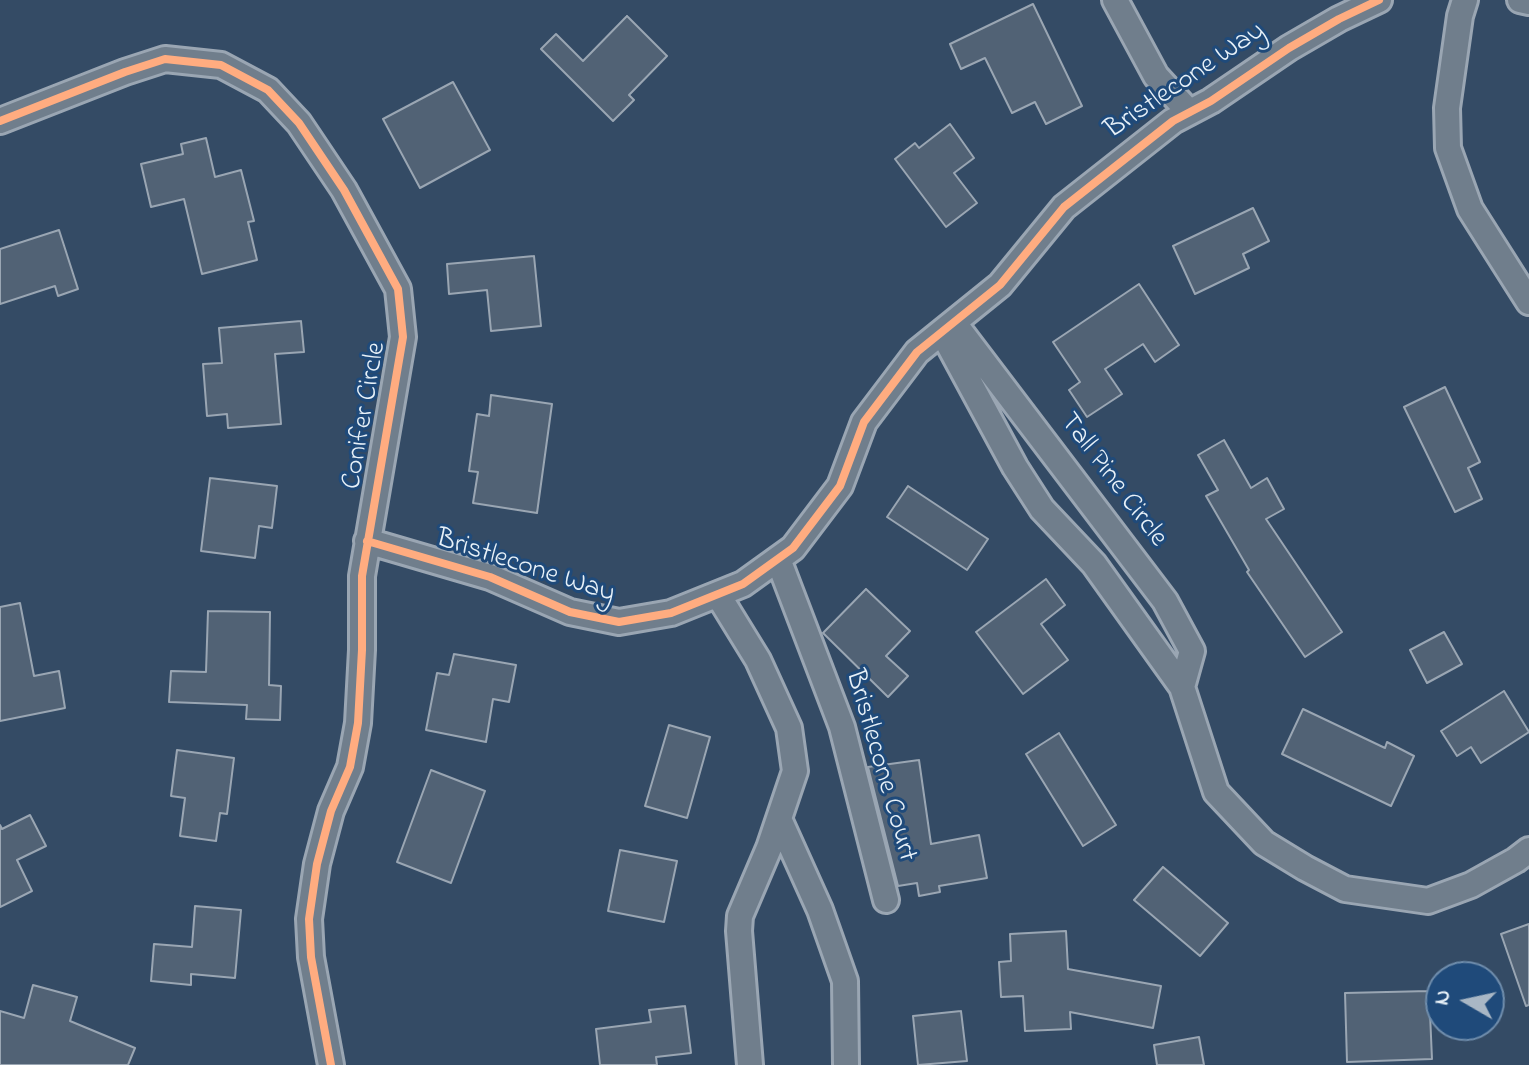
<!DOCTYPE html>
<html>
<head>
<meta charset="utf-8">
<style>
	body { margin:0 }
	#map { position:relative; width:1529px; height:1065px; overflow:hidden; background:#344b65; font-family:"Indie Flower",sans-serif }
	canvas { display:block }
	.north { position:absolute; left:1425px; top:961px; width:80px; height:80px; box-sizing:border-box; background:#1f4a7a; border:2px solid #6f8dac; border-radius:50%; rotate:279deg; font-size:22px; font-weight:700; line-height:32px; text-align:center; color:#e8f1f8 }
	.north::after { content:''; display:block; margin:auto; width:28px; height:36px; background:#a9b7c5; clip-path:polygon(50% 0,100% 100%,50% 72%,0 100%) }
</style>
</head>
<body>
<div id="map">
<canvas width="1529" height="1065"></canvas>
<div class="north">N</div>
</div>
<script>
const ctx = document.querySelector('canvas').getContext('2d');
ctx.lineJoin = 'round';
function fillPath(path, color) {
  ctx.fillStyle = color;
  ctx.fill(path, 'evenodd');
}
function shape(rows) {
  const path = new Path2D();
  for (const r of rows) {
    path.moveTo(r[0], r[1]);
    for (let i = 2; i < r.length; i += 2) path.lineTo(r[i], r[i + 1]);
  }
  return path;
}
function trace(path, color, width, dash) {
  ctx.strokeStyle = color;
  ctx.lineWidth = width;
  ctx.lineCap = dash ? 'butt' : 'round';
  ctx.setLineDash(dash || []);
  ctx.stroke(path);
}
function drawText(font, color, halo, rows, align = 'center') {
  ctx.font = font + ' "Indie Flower",sans-serif';
  ctx.lineWidth = 6;
  ctx.setLineDash([]);
  ctx.textBaseline = 'middle';
  ctx.strokeStyle = halo;
  ctx.fillStyle = color;
  for (const [text, x, y, turn = 0] of rows) {
    ctx.save();
    ctx.translate(x, y);
    ctx.rotate((+turn || 0) * Math.PI / 180);
    ctx.textAlign = isNaN(turn) ? turn : align;
    if (halo) ctx.strokeText(text, 0, 0);
    ctx.fillText(text, 0, 0);
    ctx.restore();
  }
}
const building = shape([
	[1033,4,1082,106,1046,124,1035,102,1012,113,985,58,961,69,950,44,1033,4],
	[627,16,667,56,629,95,634,100,613,121,541,49,556,34,583,61,627,16],
	[453,82,490,150,420,188,383,119,453,82],
	[950,124,974,158,954,173,977,203,946,227,895,159,915,143,919,148,950,124],
	[206,138,215,177,241,170,254,221,248,222,257,260,202,274,184,199,151,207,141,164,183,154,181,144,206,138],
	[1253,208,1269,241,1243,254,1249,268,1195,294,1173,246,1253,208],
	[59,230,78,289,58,296,55,286,0,304,0,249,59,230],
	[534,256,541,326,491,331,487,290,449,294,447,264,534,256],
	[1139,284,1179,345,1155,362,1143,344,1105,369,1122,394,1087,417,1069,390,1080,382,1053,342,1139,284],
	[301,321,304,352,275,354,281,424,228,428,227,414,207,416,203,364,222,363,219,328,301,321],
	[1445,387,1480,462,1468,468,1482,499,1455,512,1404,407,1445,387],
	[491,395,552,404,537,513,473,503,478,472,469,471,477,414,489,416,491,395],
	[1224,440,1251,488,1267,478,1284,509,1266,519,1342,632,1305,657,1247,572,1249,570,1206,496,1218,490,1198,455,1224,440],
	[210,478,277,486,272,528,259,526,255,558,201,551,210,478],
	[908,486,988,539,967,570,887,517,908,486],
	[1046,579,1065,605,1041,624,1068,660,1023,694,976,632,1046,579],
	[866,589,910,631,886,656,908,676,888,697,823,633,866,589],
	[20,603,34,676,59,671,65,708,0,721,0,607,20,603],
	[208,611,270,612,269,685,281,686,280,720,246,719,247,705,169,702,171,671,206,672,208,611],
	[1444,632,1462,664,1427,683,1410,650,1444,632],
	[454,654,516,665,509,702,493,699,486,742,426,730,437,673,449,675,454,654],
	[1504,691,1529,732,1481,763,1471,747,1457,756,1441,731,1504,691],
	[1303,709,1385,748,1387,742,1414,756,1391,806,1282,754,1303,709],
	[669,725,710,737,687,818,645,806,669,725],
	[1059,733,1116,825,1083,846,1026,754,1059,733],
	[177,750,234,758,227,814,220,813,216,841,180,836,185,798,171,796,177,750],
	[919,760,931,844,979,835,987,878,939,886,940,892,919,896,917,883,898,886,868,767,919,760],
	[431,770,485,791,451,883,397,862,431,770],
	[30,815,46,846,17,860,32,891,0,907,0,825,2,829,30,815],
	[620,850,677,861,664,922,608,911,620,850],
	[1163,867,1228,923,1200,956,1134,900,1163,867],
	[195,906,241,910,235,978,191,974,191,985,151,981,154,944,192,947,195,906],
	[1529,924,1529,1005,1526,1006,1501,934,1529,924],
	[1066,931,1068,969,1161,986,1153,1028,1070,1012,1071,1029,1025,1031,1023,996,1001,997,999,962,1011,961,1010,934,1066,931],
	[33,985,77,997,70,1021,135,1048,128,1065,0,1065,0,1011,24,1018,33,985],
	[1429,991,1432,1059,1347,1062,1345,993,1429,991],
	[685,1006,691,1053,656,1057,657,1065,600,1065,596,1029,651,1022,649,1010,685,1006],
	[961,1011,967,1061,918,1065,913,1016,961,1011],
	[1199,1037,1204,1065,1157,1065,1154,1045,1199,1037]
]);
fillPath(building, '#516275');
trace(building, '#9aa6b3', 2);
const minor = shape([
	[1115,0,1156,76,1189,112],
	[1465,0,1460,16,1447,108,1448,148,1470,209,1529,302],
	[1520,0,1529,2],
	[0,121,125,72,165,59,221,65,268,90,299,123,344,190,398,289,403,337,362,576,362,650,358,723,350,767,331,811,317,864,309,919,311,957,331,1065],
	[954,323,1165,601,1192,651,1182,687],
	[942,332,1015,467,1042,509,1094,564,1182,687,1216,792,1264,843,1305,868,1345,889,1428,901,1471,885,1516,860,1529,850],
	[367,541,490,577,570,612,619,622,671,613,743,584,793,548,840,486,864,422,917,352,1000,285,1064,207,1173,121,1211,101,1289,48,1339,19,1379,0],
	[778,559,842,727,886,900],
	[718,595,758,660,789,728,795,771,769,848,740,916,739,931,750,1065],
	[779,819,820,910,845,981,846,1065]
]);
trace(minor, '#9aa6b3', 30);
trace(minor, '#707e8c', 24);
trace(shape([
	[0,121,125,72,165,59,221,65,268,90,299,123,344,190,398,289,403,337,362,576,362,650,358,723,350,767,331,811,317,864,309,919,311,957,331,1065],
	[367,541,490,577,570,612,619,622,671,613,743,584,793,548,840,486,864,422,917,352,1000,285,1064,207,1173,121,1211,101,1289,48,1339,19,1379,0]
]), '#ffac80', 8);
drawText('28px', '#e8f1f8', '#1f4a7a', [
	["Bristlecone Way",1186,82,-34],
	["Conifer Circle",366,416,-80],
	["Tall Pine Circle",1112,481,53],
	["Bristlecone Way",525,568,18],
	["Bristlecone Court",879,766,74]
]);
</script>
</body>
</html>
